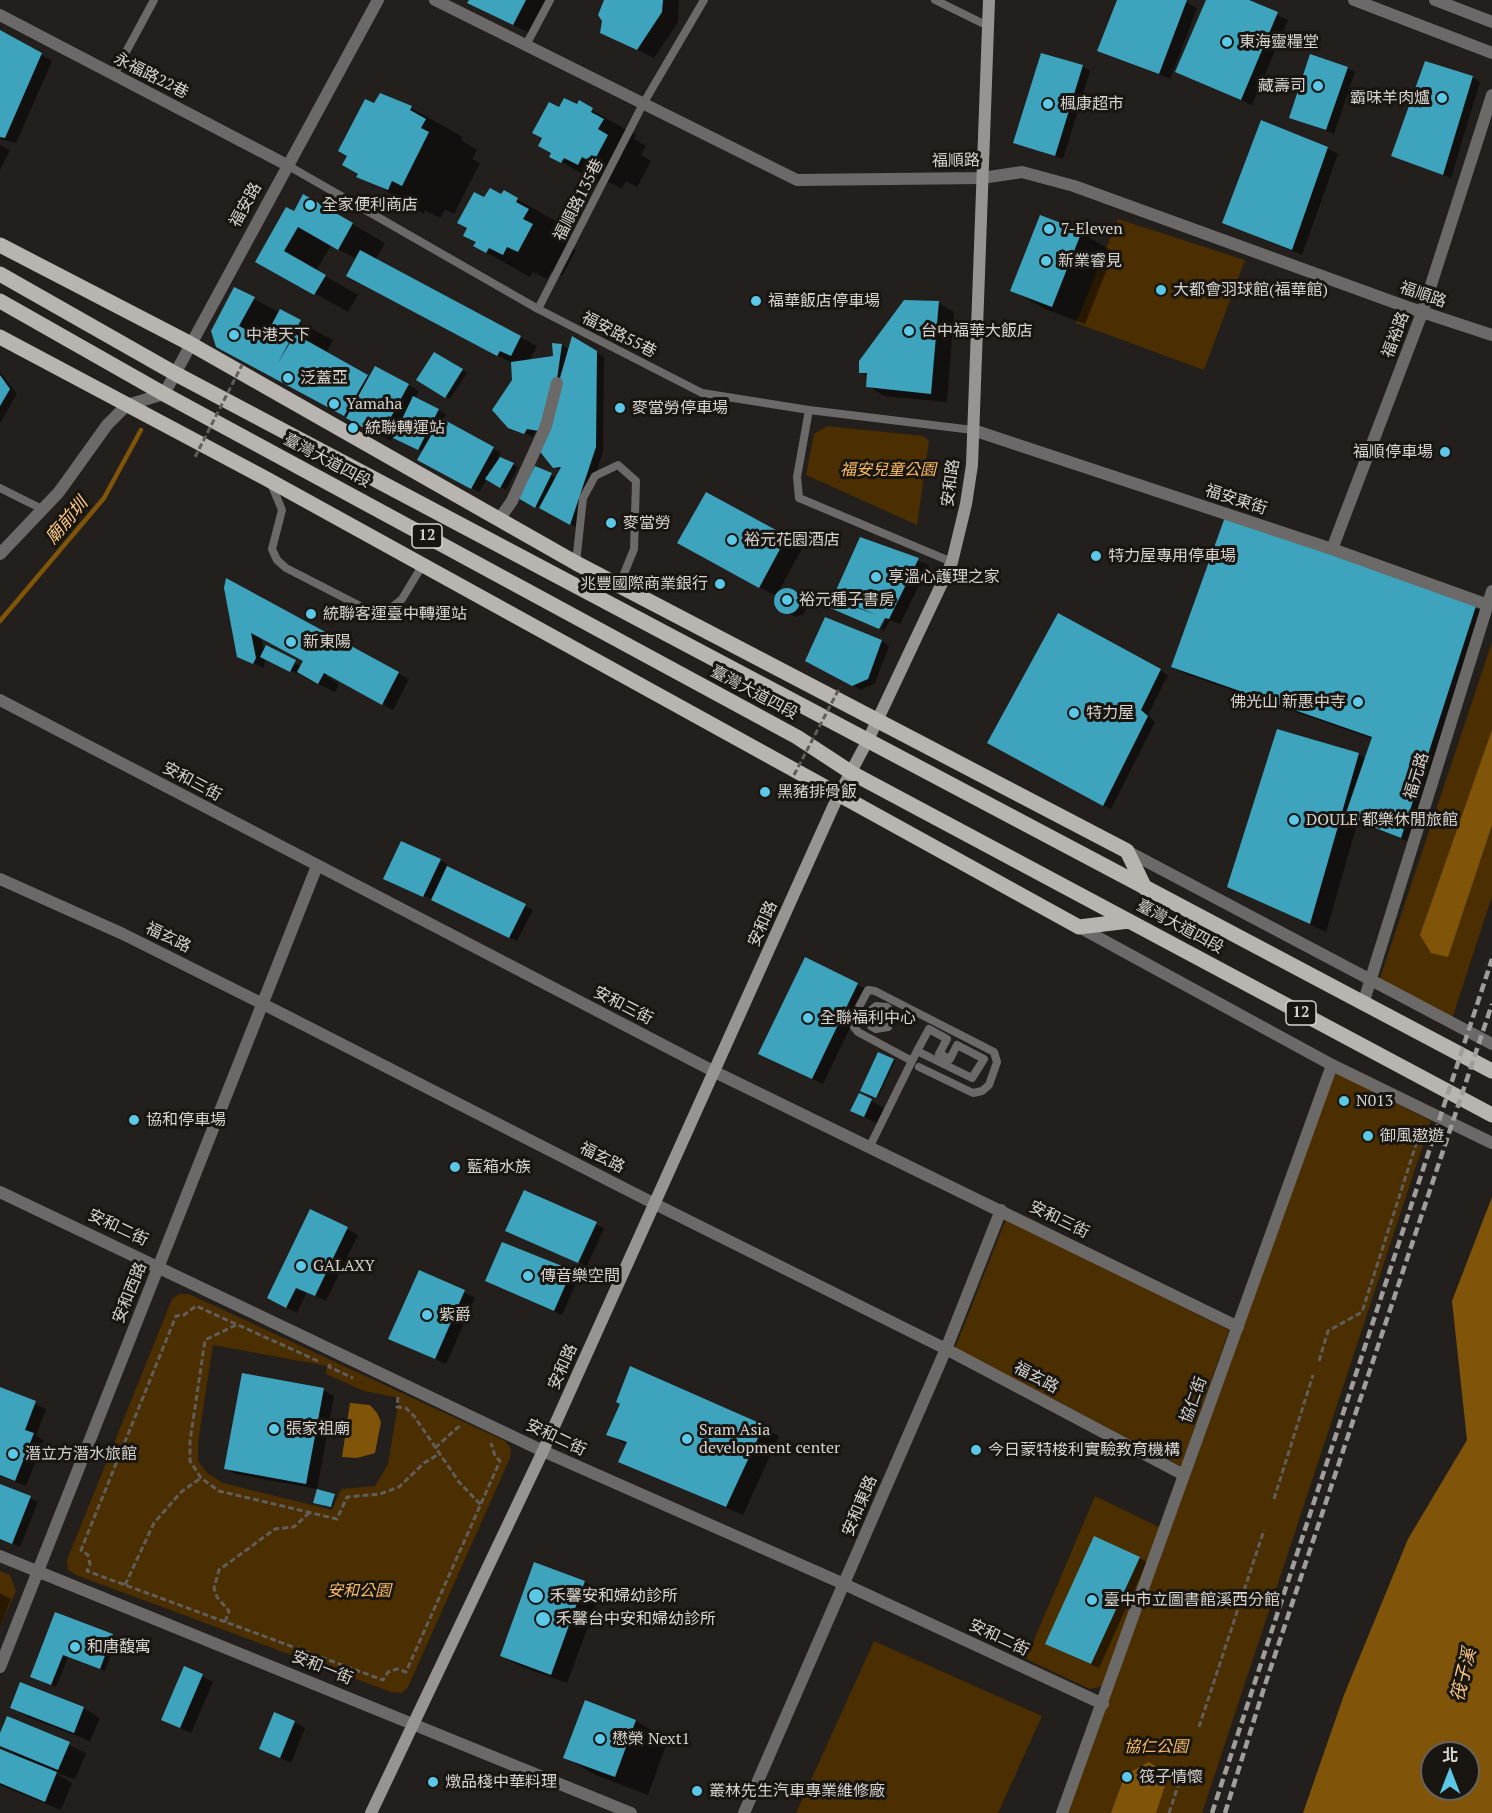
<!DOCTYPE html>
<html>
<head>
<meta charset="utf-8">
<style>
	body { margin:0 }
	#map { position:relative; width:1492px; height:1813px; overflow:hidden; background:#221f1c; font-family:"PT Serif","Noto Sans TC",serif }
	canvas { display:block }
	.north { position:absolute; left:1420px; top:1741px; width:60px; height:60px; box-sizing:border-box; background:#191612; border:2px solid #65625e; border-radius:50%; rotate:0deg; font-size:16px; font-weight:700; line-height:24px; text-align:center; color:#d6d4d1 }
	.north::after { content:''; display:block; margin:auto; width:21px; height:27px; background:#5ac8e6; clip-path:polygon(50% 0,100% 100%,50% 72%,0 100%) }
</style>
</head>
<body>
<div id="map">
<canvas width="1492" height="1813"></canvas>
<div class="north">北</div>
</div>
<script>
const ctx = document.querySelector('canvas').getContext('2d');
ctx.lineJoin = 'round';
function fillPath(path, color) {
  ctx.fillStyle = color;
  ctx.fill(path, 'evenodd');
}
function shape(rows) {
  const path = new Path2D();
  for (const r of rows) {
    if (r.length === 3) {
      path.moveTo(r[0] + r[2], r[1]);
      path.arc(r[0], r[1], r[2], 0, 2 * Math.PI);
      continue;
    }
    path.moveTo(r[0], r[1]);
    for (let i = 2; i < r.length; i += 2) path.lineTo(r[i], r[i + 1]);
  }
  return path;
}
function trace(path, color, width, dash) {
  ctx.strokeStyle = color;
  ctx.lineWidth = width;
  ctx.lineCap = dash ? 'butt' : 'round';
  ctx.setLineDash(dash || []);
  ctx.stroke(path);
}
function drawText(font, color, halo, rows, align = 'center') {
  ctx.font = font + ' "PT Serif","Noto Sans TC",serif';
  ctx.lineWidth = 6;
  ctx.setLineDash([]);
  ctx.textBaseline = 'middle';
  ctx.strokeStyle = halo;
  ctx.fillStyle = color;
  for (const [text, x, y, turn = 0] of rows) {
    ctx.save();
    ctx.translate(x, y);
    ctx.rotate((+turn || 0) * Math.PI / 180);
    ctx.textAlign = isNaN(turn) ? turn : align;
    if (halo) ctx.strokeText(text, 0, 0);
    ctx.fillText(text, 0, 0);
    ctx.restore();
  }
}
fillPath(shape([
	[1118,219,1245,260,1204,370,1076,323],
	[827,426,923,436,929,441,917,525,806,475,814,434],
	[1492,642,1492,896,1451,1022,1378,984],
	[1333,1071,1431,1121,1202,1813,1065,1813],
	[1006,1219,1229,1330,1181,1466,955,1348],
	[179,1294,189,1294,505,1441,511,1448,510,1458,408,1687,402,1693,391,1692,76,1575,68,1570,67,1560,172,1299],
	[213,1345,327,1366,326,1374,364,1391,399,1398,388,1464,375,1486,341,1489,332,1510,223,1483,207,1473,198,1461,198,1442],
	[1095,1496,1161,1528,1103,1686,1090,1689,1026,1659],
	[0,1571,10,1575,16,1591,0,1626],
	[874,1641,1042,1716,998,1813,796,1813]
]), '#4c2f00');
fillPath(shape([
	[1492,730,1492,825,1448,957,1431,953,1420,935],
	[1492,1197,1492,1813,1303,1813,1344,1695,1408,1539,1467,1440,1452,1301],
	[1432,1753,1468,1753,1468,1789,1432,1789],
	[350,1403,370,1405,377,1413,381,1422,375,1453,357,1458,342,1457],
	[1149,1762,1168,1776,1156,1813,1111,1813,1125,1775]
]), '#805509');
fillPath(shape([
	[471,0,546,0,530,33,485,12,469,3],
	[606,0,679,0,678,22,654,58,602,32],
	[1119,0,1182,0,1197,8,1170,79,1099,50],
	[1207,0,1245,0,1288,20,1252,105,1177,72],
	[0,31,52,61,16,143,0,139],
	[1082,66,1090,71,1063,159,1015,142],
	[1347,68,1355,72,1334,134,1290,117],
	[1473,77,1480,82,1451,178,1393,155],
	[579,103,636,135,634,139,646,146,641,155,651,161,637,187,626,181,622,189,608,182,605,187,551,156,560,109,577,107],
	[375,105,411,108,463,137,461,140,477,150,472,159,480,163,454,214,445,209,440,218,425,210,424,214,344,165],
	[0,145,10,150,0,170],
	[1327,148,1338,154,1302,255,1224,223],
	[504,192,561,224,559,228,571,235,566,245,576,250,562,276,551,271,547,279,533,272,530,277,475,246,485,199,502,196],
	[304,196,385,243,375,260,537,346,529,361,555,357,562,345,570,350,573,338,604,357,603,451,578,528,520,498,536,468,557,478,561,471,554,467,545,434,535,432,533,437,509,426,514,381,512,363,364,285,356,259,331,245,316,271,358,295,348,312,257,261],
	[1081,233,1114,252,1085,324,1045,309,1012,290],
	[254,299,333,340,326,353,370,378,376,368,419,391,415,398,446,414,443,420,501,453,498,458,518,467,506,490,487,479,479,492,419,459,424,452,394,436,391,441,217,346],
	[938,303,954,312,947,402,884,396,868,386,868,377,861,372],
	[435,354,467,373,450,399,418,380],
	[0,372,17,394,0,423],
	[706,494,803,547,778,592,789,590,805,599,807,607,804,614,796,617,787,613,779,608,778,597,695,552],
	[860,539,929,565,900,624,890,620,884,631,881,629,887,618,848,606,835,596],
	[225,588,409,679,393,710,328,674,326,676,339,684,335,692,265,658,264,668,250,662],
	[261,637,304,661,302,666,264,652],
	[1475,608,1486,614,1412,843,1358,821,1326,932,1228,886,1358,754,1366,759,1373,739,1183,673,1173,667],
	[1059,615,1168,675,1148,715,1155,722,1111,809,989,743],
	[882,641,889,646,875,683,861,690,807,660],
	[440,860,448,865,446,867,533,910,517,941,432,899,393,883],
	[805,959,868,990,823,1084,771,1059],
	[879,1054,895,1061,878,1097,862,1090],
	[860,1095,888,1110,880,1125,852,1111],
	[525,1192,604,1228,587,1266,515,1234],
	[347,1229,358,1235,326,1301,307,1292,297,1313,279,1304],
	[419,1272,475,1298,446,1364,390,1339],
	[571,1272,579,1276,562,1315,494,1285],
	[631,1368,779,1436,743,1515,620,1461,627,1445,608,1434,622,1404],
	[0,1389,46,1409,36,1436,44,1440,26,1486,0,1476],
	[323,1390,334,1396,317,1489,236,1474,225,1468],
	[0,1485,38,1502,20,1547,0,1539],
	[335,1495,333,1507,316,1503],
	[1139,1558,1147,1562,1099,1668,1054,1648],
	[535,1564,585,1582,601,1592,567,1683,518,1665,501,1656],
	[0,1593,11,1599,0,1626],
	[56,1613,117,1638,105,1671,68,1657,56,1687,37,1679],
	[202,1676,213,1682,191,1733,163,1719],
	[11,1707,83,1708,100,1718,90,1741,28,1717],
	[8,1718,86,1753,75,1779,51,1771,72,1783,61,1810,0,1785,0,1751,18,1756,0,1745,0,1737],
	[636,1721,668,1740,648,1795,598,1776,565,1758],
	[294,1722,305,1728,291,1763,261,1749]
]), '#0007');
trace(shape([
	[0,621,104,498,141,430]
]), '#805509', 4.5);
fillPath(shape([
	[469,0,526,0,513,25,467,3],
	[604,0,663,0,662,12,637,50,600,33,602,21,598,15],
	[1117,0,1187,0,1159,74,1097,51],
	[1206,0,1249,0,1278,12,1241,100,1175,72],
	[0,30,42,53,5,138,0,137],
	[1041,53,1083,65,1055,156,1013,143],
	[1310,54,1348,67,1326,130,1289,118],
	[1425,61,1473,76,1443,175,1391,156],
	[380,93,412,106,410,110,426,119,421,128,429,132,402,186,392,181,388,190,356,177,358,174,342,165,347,156,338,151,365,99,374,103],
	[564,98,577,104,579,100,593,108,591,112,604,119,598,129,608,135,593,163,582,157,578,165,564,158,561,163,549,157,551,153,538,146,542,138,532,133,549,102,559,107],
	[1261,120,1328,147,1292,250,1222,223],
	[490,188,501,194,504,190,518,198,516,202,529,209,523,219,533,224,518,252,507,247,503,255,489,248,486,253,473,246,476,242,463,236,467,228,457,223,474,192,484,197],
	[303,194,353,223,338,250,298,227,284,251,326,275,314,295,255,262,286,207,294,211],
	[1040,215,1082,231,1052,307,1010,291],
	[360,250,521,336,511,356,500,351,497,356,346,276],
	[234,287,255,297,239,326,264,339,280,309,301,320,278,363,295,334,368,375,344,416,216,347,211,331],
	[904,300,939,301,931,394,866,387,867,373,859,373,859,361],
	[572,336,597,351,596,447,570,525,539,508,561,467,553,468,537,448,547,423],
	[552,343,562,344,557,379,538,431,527,429,524,434,508,428,492,410,512,380,511,362,553,356],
	[434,352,463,369,445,398,416,380],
	[375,366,409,384,380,437,346,418],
	[0,375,10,389,0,406],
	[413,396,439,409,418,450,393,438],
	[441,418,494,447,471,489,417,460],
	[500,457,514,463,500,488,485,479],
	[535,466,552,473,535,508,518,498],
	[706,492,787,536,759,588,677,543],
	[1225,517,1476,606,1401,838,1345,816,1372,737,1171,667],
	[860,537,919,558,889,619,885,618,879,629,828,607,833,599,877,615,833,597],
	[226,578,399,672,382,705,324,673,318,684,297,672,303,661,251,633,256,658,253,664,237,657,224,588],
	[787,601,13],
	[1058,613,1161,669,1141,710,1148,716,1103,806,987,743],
	[825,617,882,640,868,679,852,686,805,661],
	[266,645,296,660,290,672,260,657],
	[1277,729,1359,753,1310,924,1227,887],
	[401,841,441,859,423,897,383,879],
	[447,866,526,904,509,938,431,900],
	[805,957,858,983,812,1079,758,1054],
	[878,1052,894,1059,876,1098,860,1091],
	[859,1093,872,1099,864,1117,850,1111],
	[524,1190,597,1222,578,1263,505,1231],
	[310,1209,348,1227,315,1296,296,1288,286,1308,267,1298],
	[502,1242,572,1270,554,1311,485,1281],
	[419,1270,465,1290,435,1359,388,1339],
	[630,1366,764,1425,726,1507,618,1462,627,1442,606,1435,620,1404,616,1402],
	[242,1373,324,1388,306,1484,224,1469],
	[0,1387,36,1401,25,1430,34,1433,15,1481,0,1475],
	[0,1484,31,1496,12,1544,0,1539],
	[317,1489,335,1494,331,1507,313,1503],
	[1094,1536,1140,1557,1091,1664,1045,1644],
	[534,1562,585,1581,551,1675,500,1656],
	[55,1612,113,1634,100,1669,63,1655,51,1685,30,1677],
	[184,1666,203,1674,180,1728,161,1720],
	[20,1682,84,1707,74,1733,10,1708],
	[585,1700,636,1720,615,1777,563,1758],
	[274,1712,295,1721,280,1758,259,1749],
	[7,1716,70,1742,58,1770,0,1746,0,1733],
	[0,1749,57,1772,45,1802,0,1783]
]), '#3ea3bd');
trace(shape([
	[236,1325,205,1340,190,1441,190,1461,201,1478,219,1491,337,1519,347,1497,380,1494,399,1487,424,1463,439,1454],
	[318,1361,196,1306,184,1315,176,1316,81,1550,88,1555,90,1564,87,1571,383,1680,388,1672,397,1669,406,1672,500,1461,495,1456,491,1443],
	[1319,1361,1328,1331,1362,1312,1421,1129,1419,1122],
	[330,1364,329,1367,353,1378],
	[398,1397,397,1407,406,1408,414,1416,459,1482,481,1505],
	[435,1448,458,1427,461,1428],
	[1274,1499,1313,1375],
	[125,1585,154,1523,181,1492,201,1478],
	[225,1622,229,1611,217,1597,214,1588,219,1570,275,1529,294,1527,309,1513],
	[1199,1727,1264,1530],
	[1169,1813,1184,1768]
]), '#605d5a', 3, [6, 3]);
trace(shape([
	[935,0,988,26],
	[526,45,550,0],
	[113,76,154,0],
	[287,165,538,309,702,393,809,410,973,430],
	[538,309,643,104,704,0],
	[809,410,797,477,799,498,952,562],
	[272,486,282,510,272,549,277,560,286,568,366,609,386,612,402,599,422,566],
	[0,488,42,509],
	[576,563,583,498,595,476,618,465,636,481,634,549,619,586],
	[888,1027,876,1029,871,1026,869,1015,871,1010,876,1006,887,1007,891,1011,891,1023],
	[912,1061,858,1032,854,1027,853,1018,868,990,875,991,994,1052,997,1062,989,1085,982,1091,973,1093,919,1067],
	[870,1146,906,1073,917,1051,929,1029,947,1039,939,1054,950,1059,957,1045,984,1059,972,1078,917,1051]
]), '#6b6a68', 8);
trace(shape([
	[435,0,797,180,982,178,1022,172,1074,186,1407,307,1492,335],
	[0,15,287,165],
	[973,430,1332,549,1488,605],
	[500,518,512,501,546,426,557,383],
	[1332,549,1422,313,1492,95],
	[0,554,59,492,107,425,127,405,164,394,378,0],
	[0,700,715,1072,1238,1327],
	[0,879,123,934,261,1003,655,1204,946,1349,1184,1475],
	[1363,1004,1492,591],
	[0,1192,543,1451,844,1584,1103,1704],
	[0,1556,631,1813],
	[0,1667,317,866],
	[744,1813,946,1349,1001,1210],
	[1062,1813,1332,1065]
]), '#6b6a68', 12);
trace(shape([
	[1354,0,1492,53],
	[1435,0,1492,22],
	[1127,851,1492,1044],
	[1079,927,1332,1065,1492,1143]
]), '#6b6a68', 12);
trace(shape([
	[371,1813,543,1451,838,796,868,740,952,562,966,504,972,465,989,0]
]), '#979491', 12);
trace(shape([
	[0,245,189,343,576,563,1127,851,1145,888],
	[0,274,176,374,1492,1071],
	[0,301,164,394,797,737,852,773,1492,1115],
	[0,337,265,478,1079,927,1129,921]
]), '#b8b5b0', 15);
trace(shape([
	[1212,1813,1492,959],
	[1225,1813,1264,1688,1492,1004]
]), '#a09e9b', 4.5, [9, 4.5]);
trace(shape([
	[195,457,242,365],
	[794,775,840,687]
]), '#605d5a', 3, [6, 3]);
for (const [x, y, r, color] of [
	[1227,42,6,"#5ac8e6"],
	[1318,86,6,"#5ac8e6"],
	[1442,98,6,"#5ac8e6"],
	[1048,104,6,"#5ac8e6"],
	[310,205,6,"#5ac8e6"],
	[1049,229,6,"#5ac8e6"],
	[1046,261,6,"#5ac8e6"],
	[1161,290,6,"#5ac8e6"],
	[756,301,6,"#5ac8e6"],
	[909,331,6,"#5ac8e6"],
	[234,335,6,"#5ac8e6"],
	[288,378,6,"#5ac8e6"],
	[334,404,6,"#5ac8e6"],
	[620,408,6,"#5ac8e6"],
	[353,428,6,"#5ac8e6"],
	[1445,452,6,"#5ac8e6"],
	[611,523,6,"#5ac8e6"],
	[732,540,6,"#5ac8e6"],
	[1096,556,6,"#5ac8e6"],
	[876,577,6,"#5ac8e6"],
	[720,584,6,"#5ac8e6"],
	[787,600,6,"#5ac8e6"],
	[311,614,6,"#5ac8e6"],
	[291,642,6,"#5ac8e6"],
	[1358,702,6,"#5ac8e6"],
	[1074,713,6,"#5ac8e6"],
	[765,792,6,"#5ac8e6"],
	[1294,820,6,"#5ac8e6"],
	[808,1018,6,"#5ac8e6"],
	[1344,1101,6,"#5ac8e6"],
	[134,1120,6,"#5ac8e6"],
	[1368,1136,6,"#5ac8e6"],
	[455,1167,6,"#5ac8e6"],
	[301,1266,6,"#5ac8e6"],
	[528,1276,6,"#5ac8e6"],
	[427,1315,6,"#5ac8e6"],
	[274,1429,6,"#5ac8e6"],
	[687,1439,6,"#5ac8e6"],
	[976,1450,6,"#5ac8e6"],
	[13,1454,6,"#5ac8e6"],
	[536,1596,8,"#5ac8e6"],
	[1092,1600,6,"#5ac8e6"],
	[543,1619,8,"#5ac8e6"],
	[75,1647,6,"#5ac8e6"],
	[600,1739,6,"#5ac8e6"],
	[1127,1777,6,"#5ac8e6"],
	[433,1782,6,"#5ac8e6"],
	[697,1791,6,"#5ac8e6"]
]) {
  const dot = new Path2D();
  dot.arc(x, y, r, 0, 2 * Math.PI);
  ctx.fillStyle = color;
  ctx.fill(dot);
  trace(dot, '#191612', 2);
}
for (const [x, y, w] of [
	[427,536,30],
	[1301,1013,30]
]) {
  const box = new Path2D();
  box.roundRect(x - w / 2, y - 12, w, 24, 4.5);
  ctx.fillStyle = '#191612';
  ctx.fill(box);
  trace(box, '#d6d4d1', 1.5);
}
drawText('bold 15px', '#d6d4d1', null, [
	["12",427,536],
	["12",1301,1013]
]);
drawText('16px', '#d6d4d1', '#191612', [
	["東海靈糧堂",1239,42],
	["藏壽司",1306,86,"right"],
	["霸味羊肉爐",1430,98,"right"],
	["楓康超市",1060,104],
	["全家便利商店",322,205],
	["7-Eleven",1061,229],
	["新業睿見",1058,261],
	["大都會羽球館(福華館)",1173,290],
	["福華飯店停車場",768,301],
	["台中福華大飯店",921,331],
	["中港天下",246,335],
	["泛蓋亞",300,378],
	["Yamaha",346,404],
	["麥當勞停車場",632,408],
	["統聯轉運站",365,428],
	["福順停車場",1433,452,"right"],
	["麥當勞",623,523],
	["裕元花園酒店",744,540],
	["特力屋專用停車場",1108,556],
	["享溫心護理之家",888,577],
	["兆豐國際商業銀行",708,584,"right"],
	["裕元種子書房",799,600],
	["統聯客運臺中轉運站",323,614],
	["新東陽",303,642],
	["佛光山 新惠中寺",1346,702,"right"],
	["特力屋",1086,713],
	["黑豬排骨飯",777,792],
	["DOULE 都樂休閒旅館",1306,820],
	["全聯福利中心",820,1018],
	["N013",1356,1101],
	["協和停車場",146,1120],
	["御風遨遊",1380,1136],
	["藍箱水族",467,1167],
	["GALAXY",313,1266],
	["傳音樂空間",540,1276],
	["紫爵",439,1315],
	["張家祖廟",286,1429],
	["Sram Asia",699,1430],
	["development center",699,1448],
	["今日蒙特梭利實驗教育機構",988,1450],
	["潛立方潛水旅館",25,1454],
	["禾馨安和婦幼診所",550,1596],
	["臺中市立圖書館溪西分館",1104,1600],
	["禾馨台中安和婦幼診所",556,1619],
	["和唐馥寓",87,1647],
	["懋榮 Next1",612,1739],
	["筏子情懷",1139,1777],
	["燉品棧中華料理",445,1782],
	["叢林先生汽車專業維修廠",709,1791]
], 'left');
drawText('16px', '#d6d4d1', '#191612', [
	["永福路22巷",151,76,27],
	["福順路",956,161,-1],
	["福順路135巷",579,200,-63],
	["福安路",246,205,-61],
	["福順路",1423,295,19],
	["福安路55巷",619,335,27],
	["福裕路",1396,335,-69],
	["臺灣大道四段",327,461,28],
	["安和路",951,483,-82],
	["福安東街",1236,500,18],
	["臺灣大道四段",754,693,28],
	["福元路",1417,776,-73],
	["安和三街",192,782,28],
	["安和路",763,924,-66],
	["臺灣大道四段",1180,927,28],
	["福玄路",168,938,26],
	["安和三街",623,1006,27],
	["福玄路",602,1158,27],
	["安和三街",1059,1220,26],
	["安和二街",118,1228,25],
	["安和西路",130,1293,-68],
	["安和路",563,1367,-66],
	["福玄路",1036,1378,28],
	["協仁街",1194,1400,-70],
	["安和二街",556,1438,25],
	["安和東路",860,1506,-67],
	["安和二街",999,1638,25],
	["安和一街",322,1668,22]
]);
drawText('italic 16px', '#fbbb61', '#191612', [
	["福安兒童公園",888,470],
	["安和公園",359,1591],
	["協仁公園",1156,1747]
]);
drawText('italic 18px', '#fbc884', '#191612', [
	["廟前圳",67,521,-50],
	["筏子溪",1464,1675,-76]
]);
</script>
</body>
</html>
